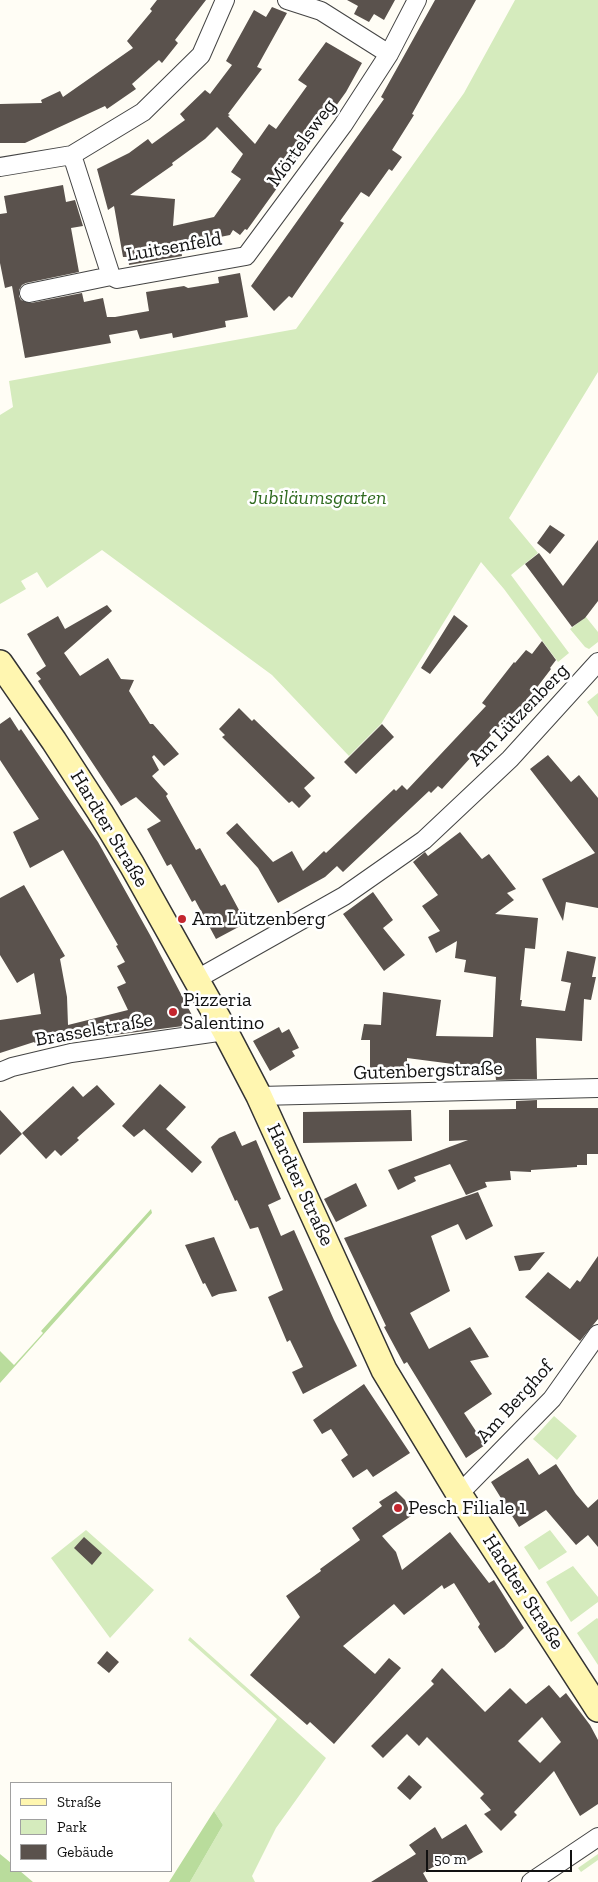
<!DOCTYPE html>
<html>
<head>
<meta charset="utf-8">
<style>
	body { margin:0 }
	#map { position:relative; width:598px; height:1882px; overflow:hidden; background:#fffdf5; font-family:"Zilla Slab",serif }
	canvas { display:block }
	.legend { position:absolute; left:10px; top:1782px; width:162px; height:90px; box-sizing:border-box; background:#fff; border:1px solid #a0a0a0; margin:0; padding:6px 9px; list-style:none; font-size:15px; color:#111 }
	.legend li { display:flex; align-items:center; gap:10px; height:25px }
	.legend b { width:25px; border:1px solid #a0a0a0 }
	.scale { position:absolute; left:426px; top:1850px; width:146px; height:22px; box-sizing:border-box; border:2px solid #111; border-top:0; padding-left:6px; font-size:15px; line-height:18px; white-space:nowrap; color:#111; -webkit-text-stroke:4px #fff; paint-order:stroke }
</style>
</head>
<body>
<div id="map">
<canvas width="598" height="1882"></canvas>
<ul class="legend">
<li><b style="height:6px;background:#fff6b0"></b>Straße</li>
<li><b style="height:14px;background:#d5ebbd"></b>Park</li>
<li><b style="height:14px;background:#5a524d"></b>Gebäude</li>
</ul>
<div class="scale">50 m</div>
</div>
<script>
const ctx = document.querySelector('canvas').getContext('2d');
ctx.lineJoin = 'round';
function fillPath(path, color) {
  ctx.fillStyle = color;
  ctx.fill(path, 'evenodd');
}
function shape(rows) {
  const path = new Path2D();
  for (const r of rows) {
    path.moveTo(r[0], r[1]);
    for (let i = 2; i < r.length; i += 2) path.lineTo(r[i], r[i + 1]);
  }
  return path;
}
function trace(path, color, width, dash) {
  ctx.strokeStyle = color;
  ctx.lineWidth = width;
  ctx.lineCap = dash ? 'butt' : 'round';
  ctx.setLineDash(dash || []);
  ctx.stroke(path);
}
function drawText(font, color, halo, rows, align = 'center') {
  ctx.font = font + ' "Zilla Slab",serif';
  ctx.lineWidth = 5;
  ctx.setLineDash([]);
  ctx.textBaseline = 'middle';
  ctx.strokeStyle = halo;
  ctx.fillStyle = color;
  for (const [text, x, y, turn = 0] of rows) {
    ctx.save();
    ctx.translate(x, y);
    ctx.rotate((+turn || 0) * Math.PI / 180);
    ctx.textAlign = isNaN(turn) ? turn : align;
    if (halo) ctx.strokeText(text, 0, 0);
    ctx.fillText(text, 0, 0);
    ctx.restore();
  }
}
fillPath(shape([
	[515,0,598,0,598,372,509,518,538,553,511,575,569,653,558,662,504,589,481,562,381,724,349,756,272,675,102,550,47,588,37,572,21,581,26,589,0,604,0,415,13,407,9,381,296,329,464,93],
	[586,617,598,632,598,642,589,649,585,647,570,629],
	[598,693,598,717,587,702],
	[554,1416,577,1436,557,1460,533,1439],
	[86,1530,154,1590,110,1638,51,1558],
	[550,1530,567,1552,539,1570,524,1547],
	[573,1566,598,1597,598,1602,571,1622,546,1582],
	[597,1618,598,1619,598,1665,577,1633],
	[190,1637,326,1758,276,1828,252,1876,255,1882,190,1882,223,1825,214,1811,277,1719,188,1640],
	[598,1854,598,1860,581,1872,578,1868]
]), '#d5ebbd');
fillPath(shape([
	[151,1209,152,1213,0,1383,0,1351,14,1365,43,1333,41,1331],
	[214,1811,223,1825,190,1882,169,1882],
	[0,1854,11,1863,11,1871,20,1871,33,1882,0,1882]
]), '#b9dc9c');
fillPath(shape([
	[157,0,206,0,175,40,178,43,162,63,159,60,132,84,136,89,107,109,105,106,25,143,0,143,0,104,42,103,41,100,60,91,63,97,133,48,127,41,152,11,150,9],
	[347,0,395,0,384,20,374,14,369,22,354,14,358,6],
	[435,0,476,0,412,114,414,115,392,150,402,157,392,171,389,169,369,197,361,192,340,221,344,223,292,298,289,296,274,311,251,286,384,99,381,97],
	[272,7,287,13,257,67,262,69,228,114,230,115,228,116,255,144,269,124,276,129,307,86,298,80,326,42,362,63,346,92,247,230,245,229,240,235,233,230,230,235,180,245,182,256,129,265,128,257,123,257,114,206,108,210,97,169,129,153,148,139,152,144,185,120,180,114,205,90,210,94,232,65,226,61,254,10,266,17],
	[217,127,243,154,231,172,241,179,214,217,173,226,175,199,130,195,173,165,172,163,205,139],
	[63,185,66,202,75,200,83,226,71,228,79,272,26,283,22,285,19,290,19,296,21,300,31,303,82,293,84,302,103,298,107,317,115,317,149,311,146,292,184,286,188,288,219,283,218,277,240,273,248,317,225,321,226,327,192,334,173,338,172,333,140,339,137,330,109,335,111,343,25,358,12,286,5,288,0,263,0,214,7,213,4,196],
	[550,525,565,535,550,554,537,543],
	[598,540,598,601,585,618,572,627,525,564,539,553,563,586],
	[107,605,112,611,64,653,80,676,108,658,121,679,134,680,129,691,150,724,153,724,179,754,164,766,154,755,152,757,159,770,152,776,168,794,166,796,196,850,200,848,221,886,225,884,246,923,216,939,195,900,192,902,171,864,167,866,147,829,161,821,136,797,121,806,38,681,41,679,36,673,46,666,27,634,58,616,65,629],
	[454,615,468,626,430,674,421,668],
	[542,641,556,660,550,668,551,669,509,724,504,721,442,789,438,786,431,793,429,791,343,872,337,866,325,877,278,903,258,868,226,833,237,823,273,862,292,851,303,871,324,851,326,853,394,789,396,791,402,785,407,790,486,706,482,703,514,662,515,663,526,650,532,654],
	[239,708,252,721,254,719,315,778,304,788,311,796,299,808,292,801,289,803,222,737,225,735,219,729],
	[10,717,19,731,21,729,98,842,150,935,194,1019,191,1025,37,1045,34,1042,0,1053,0,1020,41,1014,34,973,17,983,0,955,0,898,24,885,65,956,60,959,67,997,68,1025,128,1010,117,987,126,983,117,966,125,962,116,946,118,945,63,850,30,868,13,832,39,819,0,760,0,724],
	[382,724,394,737,356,774,344,762],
	[548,755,571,782,579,775,598,798,598,908,566,902,563,921,542,879,595,853,530,769],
	[460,832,481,858,482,859,489,854,516,889,507,893,514,900,495,914,538,918,535,949,525,948,520,1000,522,1000,521,1006,565,1011,571,983,561,981,567,951,596,957,592,977,596,977,591,1000,584,999,582,1041,536,1038,537,1079,496,1080,495,1071,453,1071,453,1064,407,1058,407,1080,370,1080,370,1040,361,1040,364,1024,381,1025,383,992,441,1000,436,1036,493,1037,496,977,464,972,466,960,455,958,457,941,436,953,428,937,440,931,422,906,438,895,413,862,425,852,428,856],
	[373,892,393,920,383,928,405,955,384,971,343,914],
	[279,1027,282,1033,289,1029,299,1048,292,1051,295,1056,270,1071,253,1041],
	[160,1084,186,1107,166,1129,202,1162,192,1173,144,1129,134,1137,122,1126],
	[97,1085,115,1104,77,1138,79,1140,61,1156,55,1150,46,1159,22,1133,73,1086,83,1097],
	[537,1100,537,1108,598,1108,598,1154,587,1154,587,1165,577,1165,577,1167,531,1170,531,1172,510,1171,511,1180,485,1182,487,1187,466,1195,450,1164,414,1177,416,1181,398,1190,388,1170,468,1140,449,1141,449,1110,516,1109,516,1101],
	[0,1110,22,1134,0,1155],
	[411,1110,412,1141,303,1143,303,1112],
	[235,1131,242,1146,256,1140,281,1199,268,1205,281,1236,294,1230,334,1320,357,1366,303,1394,292,1372,303,1367,290,1340,287,1342,268,1297,283,1290,258,1227,250,1229,237,1200,235,1201,211,1147,219,1138],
	[356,1183,367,1206,336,1222,324,1199],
	[478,1192,493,1226,466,1240,458,1224,431,1236,450,1291,410,1313,429,1349,470,1327,489,1357,470,1361,492,1394,464,1413,485,1445,466,1458,407,1362,404,1364,384,1327,386,1326,344,1238],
	[214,1237,237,1291,219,1294,212,1297,205,1283,203,1284,185,1245],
	[545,1252,530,1270,519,1271,514,1256],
	[598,1256,598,1319,580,1341,525,1297,548,1272,570,1289,577,1280,580,1282],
	[364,1384,410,1453,373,1477,367,1469,353,1478,341,1460,348,1455,331,1429,322,1434,313,1420],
	[528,1458,539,1475,556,1464,576,1494,588,1508,598,1499,598,1547,588,1535,576,1545,546,1510,519,1527,491,1482],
	[396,1491,405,1500,411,1516,382,1536,396,1552,402,1570,450,1532,489,1583,494,1580,524,1628,504,1647,495,1653,478,1627,480,1624,454,1583,444,1589,442,1585,404,1615,394,1604,343,1646,375,1674,389,1658,401,1668,334,1744,310,1722,307,1725,250,1675,300,1617,286,1596,321,1571,320,1569,360,1540,352,1528,382,1506,379,1502],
	[84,1537,102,1553,92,1565,74,1548],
	[107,1651,119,1662,109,1673,97,1663],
	[442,1668,485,1712,510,1688,526,1704,549,1685,560,1698,566,1693,590,1725,598,1740,598,1804,580,1816,554,1771,514,1812,517,1815,501,1831,484,1814,491,1810,480,1798,484,1794,427,1737,419,1746,407,1734,383,1758,371,1746,434,1684,431,1681],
	[542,1717,561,1742,540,1763,518,1741],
	[409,1775,422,1787,410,1800,397,1788],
	[466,1824,483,1852,459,1866,453,1855,423,1873,428,1882,371,1882,416,1854,409,1845,435,1827,442,1839]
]), '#5a524d');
const street = shape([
	[287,0,321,11,389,54],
	[72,155,111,276],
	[0,167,72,155,143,112,201,55,225,0],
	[29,293,111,276,117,279,246,256,343,125,389,54,417,0],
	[197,979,344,896,424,840,510,759,598,662],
	[0,1072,12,1067,71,1053,225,1031],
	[259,1096,598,1088],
	[459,1494,552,1399,598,1334],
	[531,1882,598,1837]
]);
const secondary = shape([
	[0,663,54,741,100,812,132,865,225,1031,259,1096,384,1370,459,1494,598,1709]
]);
trace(street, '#444', 20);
trace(secondary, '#333', 28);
trace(street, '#fff', 18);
trace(secondary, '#fff6b0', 25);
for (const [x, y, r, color] of [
	[182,919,5,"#c4262e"],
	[173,1012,5,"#c4262e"],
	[398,1508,5,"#c4262e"]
]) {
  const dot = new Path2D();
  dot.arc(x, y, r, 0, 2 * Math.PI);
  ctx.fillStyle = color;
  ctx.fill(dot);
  trace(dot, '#fff', 2);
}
drawText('20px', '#111', '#fff', [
	["Mörtelsweg",302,143,-54],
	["Luitsenfeld",174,247,-10],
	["Am Lützenberg",519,715,-46],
	["Hardter Straße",109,829,59],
	["Brasselstraße",94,1030,-10],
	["Gutenbergstraße",428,1071,-2],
	["Hardter Straße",300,1185,65],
	["Am Berghof",515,1402,-48],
	["Hardter Straße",523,1592,57]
]);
drawText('italic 20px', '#2f6b1f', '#fff', [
	["Jubiläumsgarten",318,498]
]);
drawText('20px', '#111', '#fff', [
	["Am Lützenberg",192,919],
	["Pizzeria",183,1000],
	["Salentino",183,1023],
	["Pesch Filiale 1",408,1508]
], 'left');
</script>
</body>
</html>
